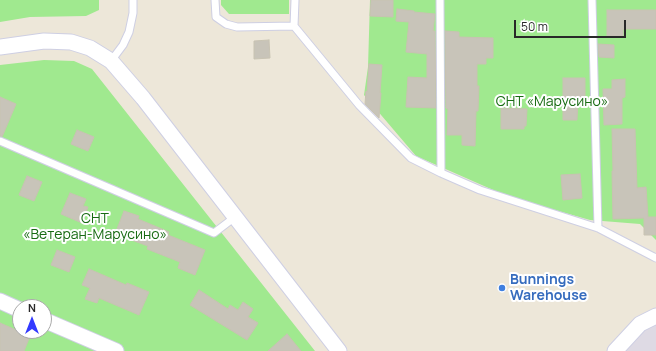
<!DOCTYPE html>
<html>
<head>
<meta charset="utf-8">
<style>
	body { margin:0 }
	#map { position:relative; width:656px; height:351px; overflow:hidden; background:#ede7d9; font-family:Manrope,sans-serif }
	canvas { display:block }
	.north { position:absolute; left:12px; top:299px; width:40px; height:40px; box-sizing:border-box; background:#fff; border:1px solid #a9a9a9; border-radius:50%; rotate:0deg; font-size:11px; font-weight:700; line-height:16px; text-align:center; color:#292929 }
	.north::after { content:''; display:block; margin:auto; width:14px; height:18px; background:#333aff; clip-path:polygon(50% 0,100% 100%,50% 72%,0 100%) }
	.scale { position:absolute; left:514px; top:20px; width:112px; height:18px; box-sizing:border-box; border:2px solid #292929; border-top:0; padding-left:5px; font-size:12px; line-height:14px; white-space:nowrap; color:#292929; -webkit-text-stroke:3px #fff; paint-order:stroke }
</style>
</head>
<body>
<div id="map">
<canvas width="656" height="351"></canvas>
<div class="north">N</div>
<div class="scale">50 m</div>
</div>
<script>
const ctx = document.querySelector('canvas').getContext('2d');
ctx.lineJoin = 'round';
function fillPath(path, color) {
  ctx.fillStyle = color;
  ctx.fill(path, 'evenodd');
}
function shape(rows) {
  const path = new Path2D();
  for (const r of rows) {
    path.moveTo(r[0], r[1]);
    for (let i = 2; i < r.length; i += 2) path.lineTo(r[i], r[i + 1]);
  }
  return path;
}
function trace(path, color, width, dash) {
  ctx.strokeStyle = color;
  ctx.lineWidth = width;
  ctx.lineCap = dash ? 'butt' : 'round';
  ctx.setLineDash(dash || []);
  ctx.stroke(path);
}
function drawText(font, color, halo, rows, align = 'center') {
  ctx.font = font + ' Manrope,sans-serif';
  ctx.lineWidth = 4;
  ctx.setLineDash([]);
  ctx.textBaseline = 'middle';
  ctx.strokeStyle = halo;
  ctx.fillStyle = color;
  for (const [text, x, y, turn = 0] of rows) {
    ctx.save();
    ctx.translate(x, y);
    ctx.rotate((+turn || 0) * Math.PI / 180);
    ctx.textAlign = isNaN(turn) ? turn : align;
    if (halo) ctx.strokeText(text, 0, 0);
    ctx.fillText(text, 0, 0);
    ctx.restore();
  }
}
fillPath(shape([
	[656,322,656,351,626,351,647,326]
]), '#dedae4');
fillPath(shape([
	[0,0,99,0,99,10,86,16,30,17,0,22],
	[221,0,289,0,289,14,229,14,221,5],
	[370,0,656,0,656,240,640,224,590,220,509,197,416,156,364,95,368,67],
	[44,60,74,61,92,69,315,351,0,351,0,65],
	[20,307,44,307,44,331,20,331]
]), '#a0e98f');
const building = shape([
	[371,0,393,0,393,17,370,16,371,0],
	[397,9,414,11,414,12,435,14,433,31,435,31,436,108,406,107,408,77,427,78,427,54,406,52,409,22,396,21,397,9],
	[607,10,656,10,656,29,623,29,623,36,607,36,607,10],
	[445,31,459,32,459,37,493,38,493,58,486,58,486,64,477,64,477,86,479,86,478,111,476,111,475,146,462,145,462,135,447,135,448,109,446,108,445,31],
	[269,40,270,58,254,59,254,41,269,40],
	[598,44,614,45,614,58,599,57,598,44],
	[369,64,382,65,380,93,381,93,379,118,365,104,366,91,367,92,369,64],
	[563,78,585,78,585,99,578,100,577,120,563,120,563,78],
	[625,79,625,97,622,98,622,124,604,125,603,89,612,89,612,80,625,79],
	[0,97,16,104,2,137,0,136,0,97],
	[501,108,527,109,526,126,524,126,524,129,501,129,501,108],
	[612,129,635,129,637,188,646,187,648,217,656,217,656,235,644,235,644,218,613,219,612,171,613,171,612,129],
	[77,130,94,137,88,151,71,144,77,130],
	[580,174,582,198,563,200,561,175,580,174],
	[27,176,42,182,34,201,19,195,27,176],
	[70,193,86,199,83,206,88,207,82,223,61,214,70,193],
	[124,211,139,216,138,219,169,232,168,235,205,250,195,275,178,268,180,262,147,249,148,246,115,234,124,211],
	[57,250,75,257,69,272,51,265,57,250],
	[89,269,126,285,127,283,149,292,139,315,99,298,97,303,85,299,90,288,82,285,89,269],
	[199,290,228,309,230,305,238,310,243,302,253,309,248,317,258,323,247,340,190,305,199,290],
	[0,323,30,336,24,351,0,351,0,323],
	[287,334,301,351,268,351,287,334]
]);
fillPath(building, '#c8c4b9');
trace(building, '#c8c3b2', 1);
const service = shape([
	[215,0,216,17,226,24,237,27,294,26],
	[295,0,294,26,359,105,411,158,441,173,480,190,598,228,652,256,656,258],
	[440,0,441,173],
	[592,0,598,228],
	[111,61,123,45,129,32,133,13,133,0],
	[0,141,214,233,235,217]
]);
const minor = shape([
	[0,47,44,41,71,42,90,48,111,61,143,98,339,351],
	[0,301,20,310],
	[44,320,116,351],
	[615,351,640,324,656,316]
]);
trace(service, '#cecfe3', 9);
trace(minor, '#cecfe3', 17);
trace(service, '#fff', 7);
trace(minor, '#fff', 15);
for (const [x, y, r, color] of [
	[502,288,4,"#3f7fe0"]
]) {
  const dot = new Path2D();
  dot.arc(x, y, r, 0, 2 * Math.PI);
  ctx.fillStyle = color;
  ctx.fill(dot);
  trace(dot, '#fff', 1.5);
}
drawText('14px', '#186b13', '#fff', [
	["СНТ «Марусино»",552,102],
	["СНТ",95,219],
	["«Ветеран-Марусино»",95,235]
]);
drawText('bold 14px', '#366cbe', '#fff', [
	["Bunnings",510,280],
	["Warehouse",510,296]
], 'left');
</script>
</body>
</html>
